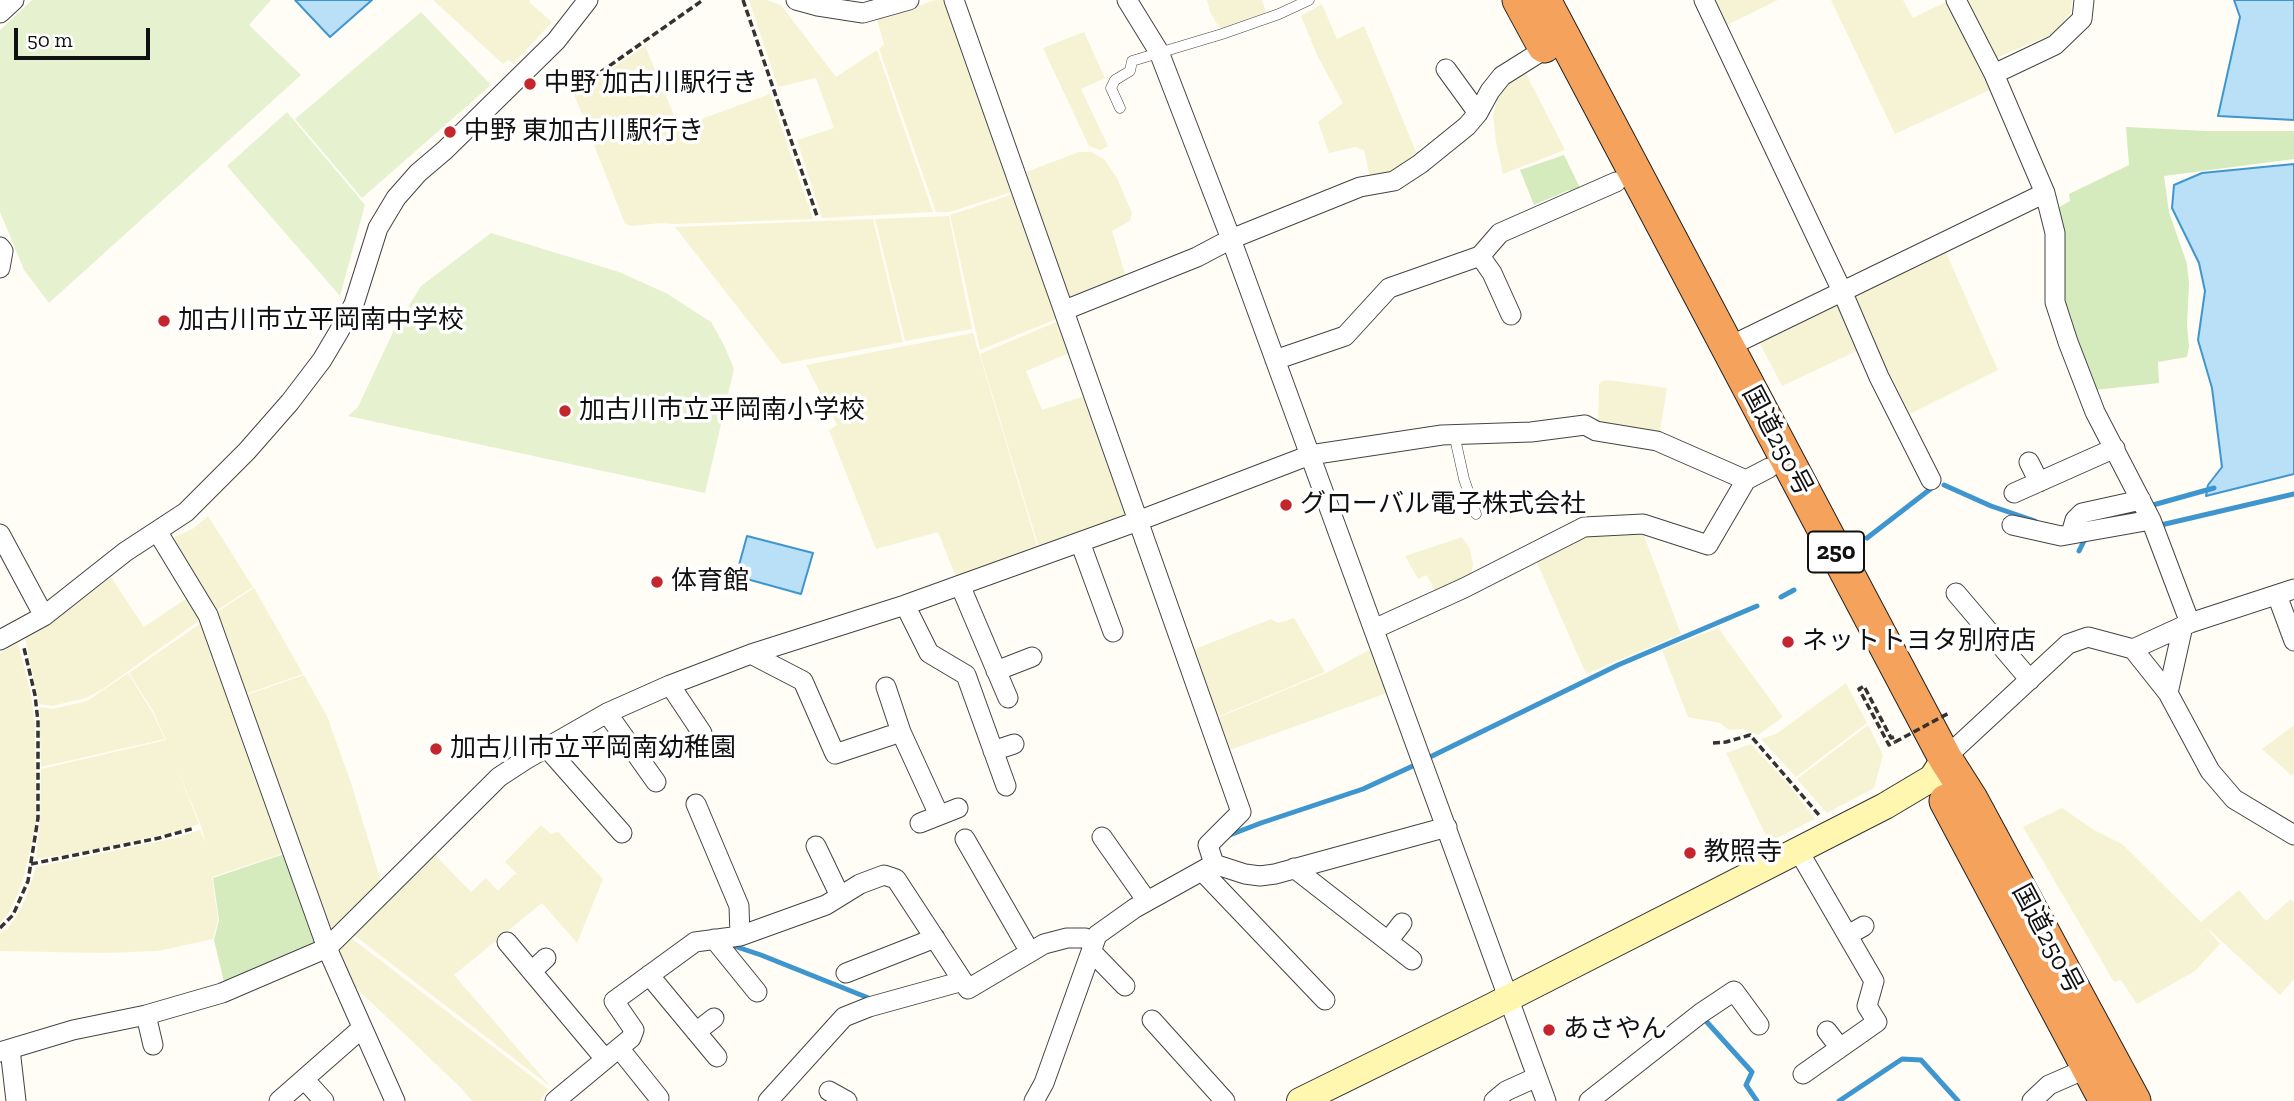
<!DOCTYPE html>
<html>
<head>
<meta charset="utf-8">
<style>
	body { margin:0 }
	#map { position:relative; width:2294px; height:1101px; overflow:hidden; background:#fffdf5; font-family:"Zilla Slab",serif }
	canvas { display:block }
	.scale { position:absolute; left:14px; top:28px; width:136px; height:32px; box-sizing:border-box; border:4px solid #111; border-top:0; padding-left:9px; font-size:21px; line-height:24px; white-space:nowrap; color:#111; -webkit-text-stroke:5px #fff; paint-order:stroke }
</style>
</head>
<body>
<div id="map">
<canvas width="2294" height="1101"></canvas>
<div class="scale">50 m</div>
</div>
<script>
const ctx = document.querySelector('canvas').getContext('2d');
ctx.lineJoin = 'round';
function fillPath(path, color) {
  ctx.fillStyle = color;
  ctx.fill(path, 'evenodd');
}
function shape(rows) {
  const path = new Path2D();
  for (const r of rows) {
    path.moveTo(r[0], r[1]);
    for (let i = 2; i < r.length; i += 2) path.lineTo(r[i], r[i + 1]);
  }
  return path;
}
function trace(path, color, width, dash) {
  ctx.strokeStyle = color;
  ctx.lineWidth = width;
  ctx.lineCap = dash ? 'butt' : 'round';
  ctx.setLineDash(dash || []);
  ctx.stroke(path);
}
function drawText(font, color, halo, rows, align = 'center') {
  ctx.font = font + ' "Zilla Slab","Noto Sans JP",serif';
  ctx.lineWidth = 7;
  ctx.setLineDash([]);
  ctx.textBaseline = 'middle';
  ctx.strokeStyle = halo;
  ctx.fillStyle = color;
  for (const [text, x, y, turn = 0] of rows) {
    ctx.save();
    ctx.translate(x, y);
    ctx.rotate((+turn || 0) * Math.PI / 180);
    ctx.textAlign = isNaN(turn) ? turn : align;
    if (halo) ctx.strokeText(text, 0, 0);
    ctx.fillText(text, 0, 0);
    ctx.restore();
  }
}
fillPath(shape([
	[433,0,530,0,529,2,552,22,513,64,509,60,503,64],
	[749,0,767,0,781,5,836,77,877,50,933,212,822,218,797,140,834,128,816,78,778,87],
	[935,0,944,0,947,2,1015,191,950,212,936,212,879,49,884,44,877,20],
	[1207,0,1262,0,1266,12,1264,15,1220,29,1210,12],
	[1711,0,1778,0,1725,26],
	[1831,0,1903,0,1913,18,1950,0,1992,89,1895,134],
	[1966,0,2072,0,2071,12,2055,33,1994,59],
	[1322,4,1337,39,1364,26,1417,154,1409,164,1370,178,1364,150,1355,147,1329,153,1318,122,1343,103,1317,55,1301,16],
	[1084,32,1105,78,1081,89,1108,146,1100,150,1089,146,1043,48],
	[645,46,679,127,770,94,813,219,674,224,661,223,632,226,625,224,574,94],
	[1525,72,1565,150,1503,174,1496,142,1493,116,1497,99,1504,88,1512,79],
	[1079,152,1091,152,1104,159,1117,178,1132,213,1130,221,1112,231,1127,280,1072,300,1068,297,1026,172],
	[1016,193,1059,318,980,350,950,215],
	[949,216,972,329,905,341,875,219],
	[873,219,903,342,782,364,675,227],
	[1944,248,1998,370,1910,414,1847,293],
	[1838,299,1861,349,1782,386,1758,340],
	[1061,320,1072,352,1026,371,1042,410,1087,395,1129,513,1126,517,1039,548,980,354],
	[973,333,1038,549,956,577,938,532,876,549,829,430,837,425,806,365],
	[1607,380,1667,388,1659,437,1598,427,1599,384,1602,381],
	[208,516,253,587,216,611,174,541,175,537,194,528],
	[1643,533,1681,634,1586,674,1535,558,1592,534],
	[1462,537,1469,547,1473,564,1471,577,1436,593,1427,575,1418,579,1405,556],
	[111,577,144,627,187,598,200,620,103,689,86,698,52,706,39,704,25,638,68,610],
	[254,588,303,674,246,694,217,612],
	[1294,618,1325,672,1215,718,1190,651,1271,619,1278,623],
	[201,623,284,853,212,877,218,920,213,939,158,951,104,953,0,951,0,933,8,928,15,918,26,898,36,867,175,838,200,830,206,844,200,823,176,766,199,824,175,832,88,851,36,859,40,819,41,769,166,740,153,711,129,673],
	[1718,628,1783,717,1758,735,1743,729,1729,730,1720,723,1688,717,1662,650],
	[18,643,31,694,35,723,37,819,22,884,10,911,0,924,0,653],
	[1371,649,1387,693,1227,751,1215,719,1326,673],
	[128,673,152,712,165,739,41,767,39,707,52,709,87,701],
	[304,675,327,716,352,786,382,885,332,931,247,695],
	[1846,683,1867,723,1796,777,1761,739,1776,734],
	[1868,725,1883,755,1874,788,1827,813,1797,779],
	[2294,725,2294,773,2292,776,2262,749],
	[1751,744,1789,785,1815,819,1769,842,1726,753],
	[2062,808,2094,830,2122,844,2201,922,2239,890,2266,921,2291,899,2294,902,2294,979,2280,995,2205,926,2220,944,2195,971,2137,1004,2121,980,2114,982,2023,827],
	[541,825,551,834,558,832,603,879,577,943,542,903,454,975,551,1087,354,935,434,854,471,892,486,878,498,891,515,874,518,875,505,862],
	[350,937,548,1089,540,1101,472,1101,462,1089,351,983,335,958]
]), '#f6f3d4');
fillPath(shape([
	[2126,127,2206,131,2294,131,2294,159,2164,176,2169,212,2187,264,2189,284,2187,325,2189,346,2187,357,2158,362,2159,383,2095,390,2061,304,2056,209,2070,201,2069,194,2129,165],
	[1564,155,1581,190,1571,194,1569,190,1534,205,1520,170],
	[284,854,317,948,225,986,214,940,219,920,213,878]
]), '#d5ebbd');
fillPath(shape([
	[32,0,271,0,249,25,301,75,49,303,24,270,0,212,0,30],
	[421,12,491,85,362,198,295,119],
	[287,112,365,205,340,296,227,166],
	[491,233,619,272,666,293,711,322,724,345,734,369,705,493,348,416,358,407,394,330,421,286]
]), '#e6f2cf');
const water = shape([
	[295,0,372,0,330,37,295,0],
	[2234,0,2294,0,2294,120,2218,116,2240,17,2234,0],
	[2294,164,2294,474,2206,496,2208,485,2222,467,2212,388,2198,340,2205,291,2199,263,2172,208,2174,185,2202,173,2294,164],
	[747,536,813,553,801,594,736,576,747,536]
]);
fillPath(water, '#b9e0f7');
trace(water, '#3f96cf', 2);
trace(shape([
	[1944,485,1991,506,2035,521],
	[2153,505,2214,488],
	[2097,519,2135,511],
	[2161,525,2294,494],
	[1867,538,1933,487],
	[2079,551,2085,539],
	[1781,597,1794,590],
	[1428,758,1618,665,1757,606],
	[1227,836,1261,823,1363,789,1415,765],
	[734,946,761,955,871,999],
	[1705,1020,1752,1072,1746,1085,1757,1101],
	[1839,1101,1902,1059,1921,1060,1958,1101]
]), '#3f96cf', 5);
const lane = shape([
	[1120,108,1111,88,1115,80,1130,71,1132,61,1222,34,1279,14,1309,0],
	[1454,434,1464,479,1476,514]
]);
const street = shape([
	[796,0,818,6,863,13,909,0],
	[954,0,1241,812,1208,845,1214,864],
	[1127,0,1159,52,1231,239,1546,1101],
	[1704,0,1842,291,1879,377,1931,480],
	[1956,0,1994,74,2045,193,2055,233,2055,302,2068,342,2095,412,2151,520,2190,623],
	[0,13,14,0],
	[1446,69,1478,113],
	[1994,74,2055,45,2082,19,2084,0],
	[0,247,3,251,0,268],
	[1480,256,1492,273,1511,315],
	[1065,310,1197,257,1231,239,1360,187,1394,181,1420,164,1467,126,1478,113,1490,91,1502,76,1545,49],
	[1728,347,2045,193],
	[1275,360,1345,336,1389,288,1480,256,1500,233,1616,182],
	[2029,462,2039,482],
	[2014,493,2115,448],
	[2012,525,2061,536,2151,520],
	[157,531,208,615,327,948,395,1101],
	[0,534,44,616],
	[2071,534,2075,520,2082,513,2141,500],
	[1080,542,1113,632],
	[960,585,1008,698],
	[1956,593,2030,680],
	[2277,595,2294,641],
	[905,605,929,653,966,675,1006,786],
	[1374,629,1464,588,1584,527,1643,524,1708,545,1746,480,1769,468],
	[0,640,44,616,125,552,186,512,247,451,290,402,322,360,338,333,354,304,378,228,396,198,418,173,445,150,556,41,588,0],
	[2133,649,2168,693,2210,771,2234,799,2294,835],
	[751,654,803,681,835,754,901,732],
	[996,671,1032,657],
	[670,685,702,733],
	[886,687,901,732,939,815],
	[2168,693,2183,626],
	[607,713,656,782],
	[547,748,622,833],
	[993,751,1014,744],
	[1945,758,2068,644,2088,637,2133,649,2190,623,2294,589],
	[696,804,739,906,740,936],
	[920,823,958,808],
	[1102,837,1147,901],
	[965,839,1030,952],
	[816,846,840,896],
	[1798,850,1874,981,1867,1006,1877,1022,1803,1074],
	[1294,868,1412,960],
	[1202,871,1325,1000],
	[1848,935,1864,926],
	[714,939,757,992],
	[1388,941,1402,923],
	[507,942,605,1059],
	[1091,951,1125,986],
	[532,971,546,958],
	[846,973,935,938],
	[649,975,717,1057],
	[146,1015,153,1045],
	[1152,1020,1225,1101],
	[1827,1031,1840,1048],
	[696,1032,714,1018],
	[619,1048,659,1098],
	[10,1049,16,1101],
	[0,1052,73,1030,146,1015,222,993,327,948,499,777,525,760,607,713,670,685,751,654,905,605,1138,521,1310,455,1442,435,1531,432,1585,425,1596,431,1657,441,1746,480],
	[304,1079,324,1101],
	[829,1091,847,1101],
	[279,1101,361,1029],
	[555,1101,631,1038,634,1030,614,1001,695,942,740,936,826,905,860,884,884,875,896,879,968,989,1044,944,1067,938,1085,938,1094,943],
	[768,1101,844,1017,869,1007,963,981],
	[1034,1101,1044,1083,1097,935,1135,908,1214,864,1245,874,1260,876,1275,874,1447,827],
	[1494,1101,1506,1091,1537,1077],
	[1589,1101,1701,1013,1734,991,1759,1025],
	[2032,1101,2049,1085,2081,1071]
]);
const secondary = shape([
	[1300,1101,1489,1008,1885,806,1932,778,1945,758]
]);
const highway = shape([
	[1519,0,1544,46],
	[1544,0,1945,758,1971,799,2134,1101],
	[1946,801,2106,1101]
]);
trace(lane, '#444', 11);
trace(street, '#444', 21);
trace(secondary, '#333', 28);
trace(highway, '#222', 35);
trace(shape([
	[743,0,817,216],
	[575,90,703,0],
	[1894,737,1891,738,1864,686,1859,689,1889,745,1895,742],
	[1713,743,1726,742,1750,735,1819,815],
	[31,864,159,838,195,828],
	[0,928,13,915,28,881,38,818,38,722,35,695,24,648]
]), '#333', 3.5, [7, 3.5]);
trace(lane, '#fff', 10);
trace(street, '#fff', 19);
trace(secondary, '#fff6b0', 26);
trace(highway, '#f5a25d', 33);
trace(shape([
	[1895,742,1949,713]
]), '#333', 3.5, [7, 3.5]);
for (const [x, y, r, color] of [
	[530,84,7,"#c4262e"],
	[450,132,7,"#c4262e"],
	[164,321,7,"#c4262e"],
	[565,411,7,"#c4262e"],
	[1286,505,7,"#c4262e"],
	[657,582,7,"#c4262e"],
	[1788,642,7,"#c4262e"],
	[436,749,7,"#c4262e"],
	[1690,853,7,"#c4262e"],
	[1549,1030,7,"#c4262e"]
]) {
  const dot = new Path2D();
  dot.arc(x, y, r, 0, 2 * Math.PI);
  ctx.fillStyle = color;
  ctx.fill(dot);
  trace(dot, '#fff', 2.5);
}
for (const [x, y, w] of [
	[1836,552,56]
]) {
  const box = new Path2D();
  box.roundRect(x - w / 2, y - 20.5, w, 41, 5);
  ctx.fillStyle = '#fff';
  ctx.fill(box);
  trace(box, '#111', 2);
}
drawText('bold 24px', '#111', null, [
	["250",1836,552]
]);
drawText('26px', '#111', '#fff', [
	["中野 加古川駅行き",544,84],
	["中野 東加古川駅行き",464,132],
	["加古川市立平岡南中学校",178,321],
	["加古川市立平岡南小学校",579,411],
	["グローバル電子株式会社",1300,505],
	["体育館",671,582],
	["ネットトヨタ別府店",1802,642],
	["加古川市立平岡南幼稚園",450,749],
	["教照寺",1704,853],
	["あさやん",1563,1030]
], 'left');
drawText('26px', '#111', '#fff', [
	["国道250号",1777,441,62],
	["国道250号",2047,939,62]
]);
</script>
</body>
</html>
